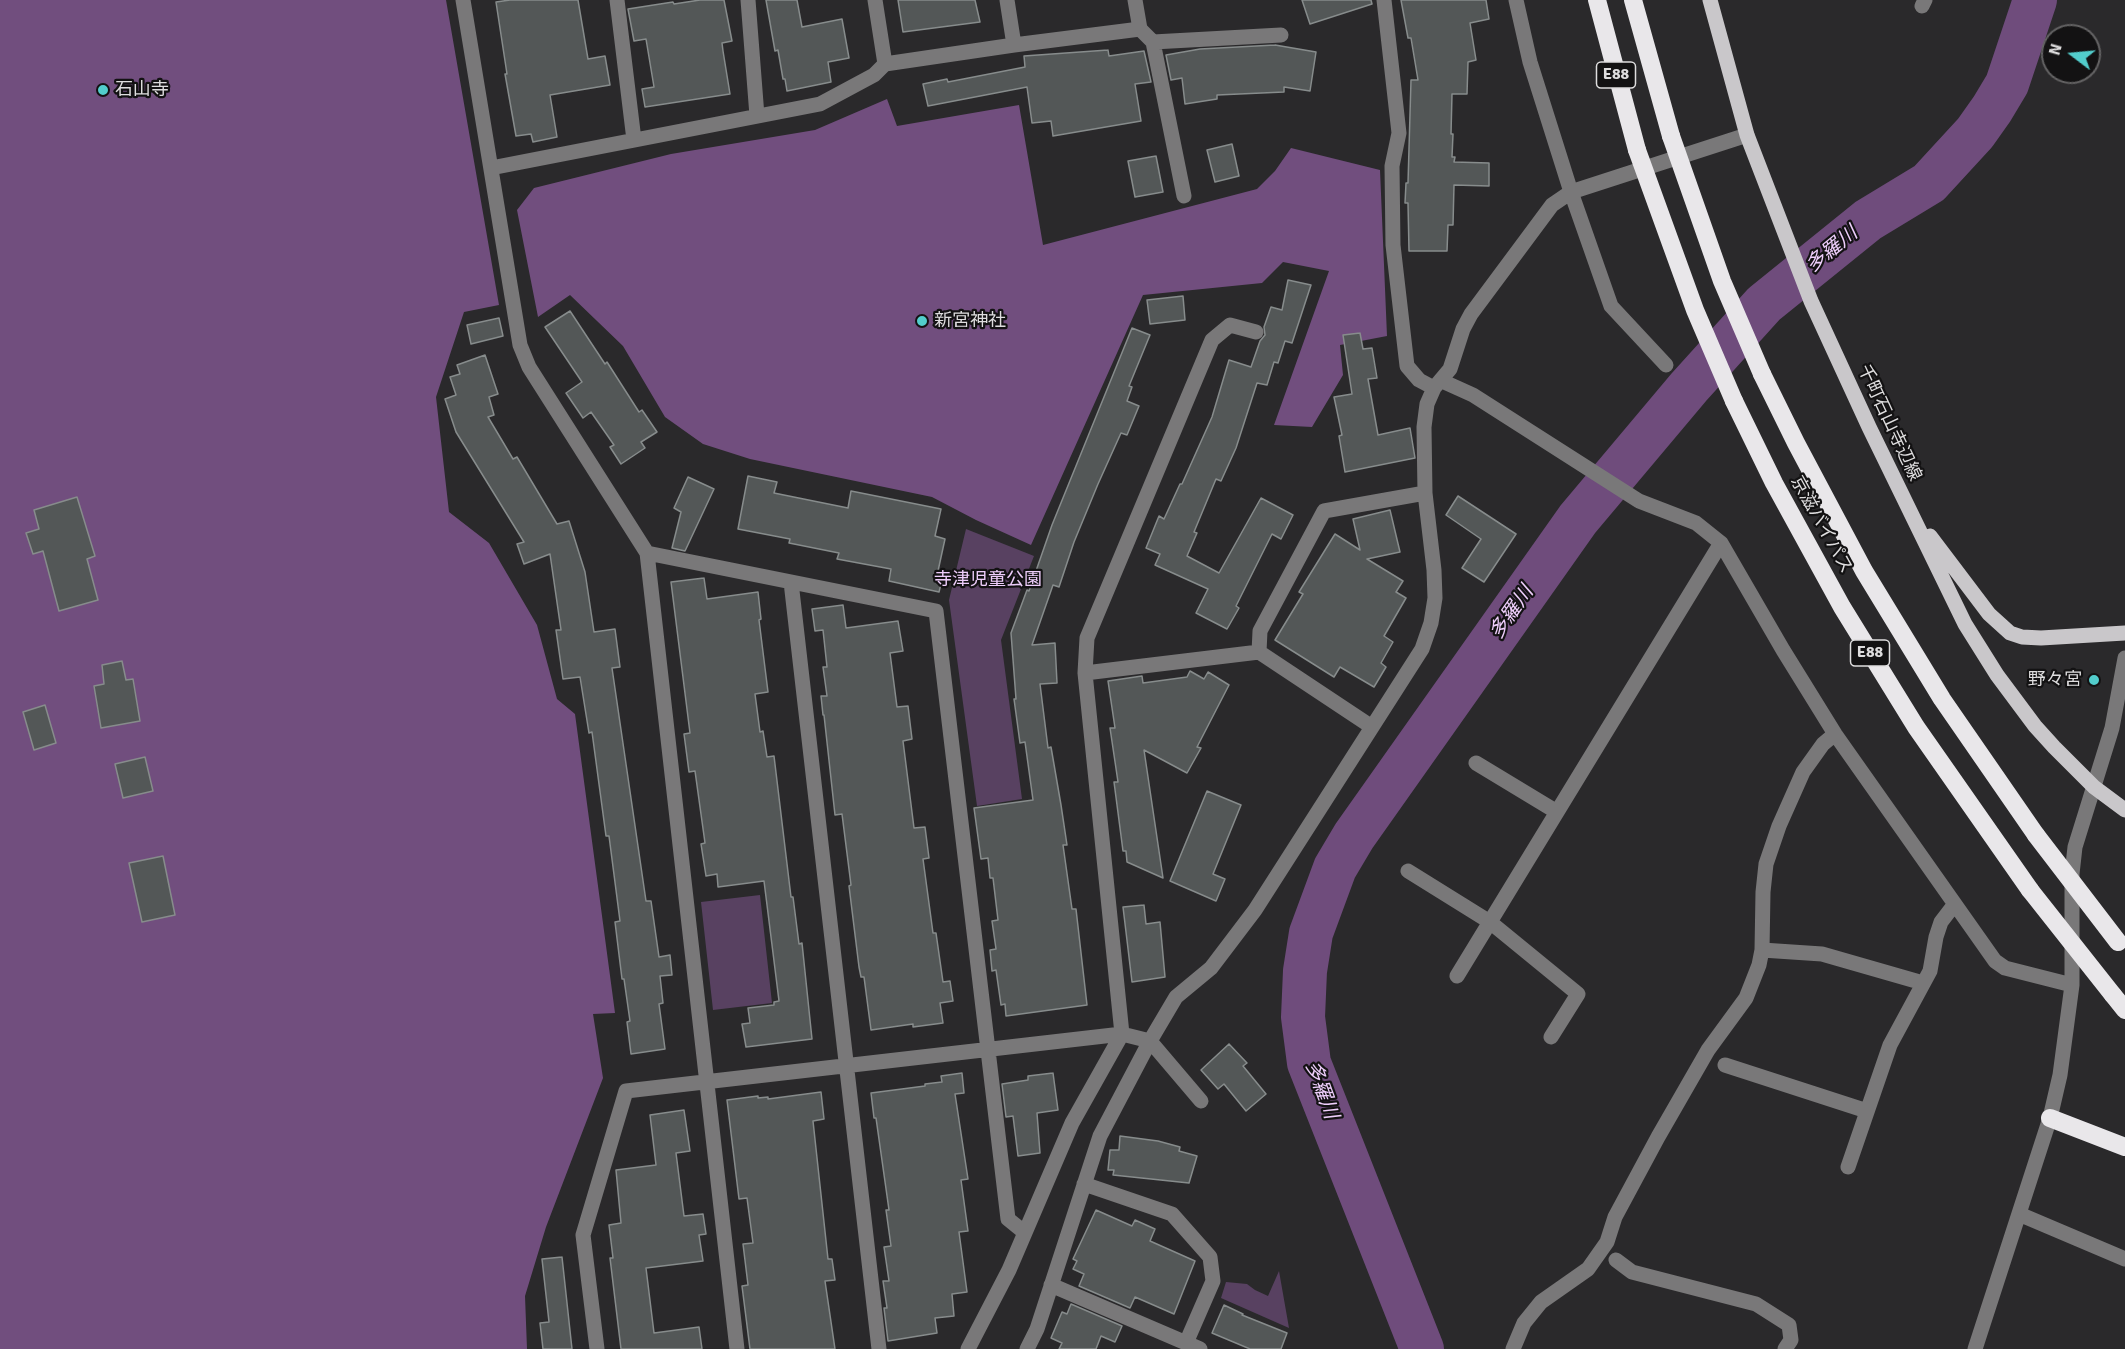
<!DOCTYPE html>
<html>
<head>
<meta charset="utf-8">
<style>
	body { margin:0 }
	#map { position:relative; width:2125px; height:1349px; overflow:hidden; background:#2a292b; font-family:Signika,sans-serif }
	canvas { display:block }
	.north { position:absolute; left:2041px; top:24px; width:60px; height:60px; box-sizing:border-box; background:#131213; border:2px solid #646364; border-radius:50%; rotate:286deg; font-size:16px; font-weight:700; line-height:24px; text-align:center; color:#deddde }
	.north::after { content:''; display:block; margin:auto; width:21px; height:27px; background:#52cdcc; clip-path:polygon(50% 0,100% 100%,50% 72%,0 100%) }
</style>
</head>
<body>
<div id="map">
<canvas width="2125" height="1349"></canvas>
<div class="north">N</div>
</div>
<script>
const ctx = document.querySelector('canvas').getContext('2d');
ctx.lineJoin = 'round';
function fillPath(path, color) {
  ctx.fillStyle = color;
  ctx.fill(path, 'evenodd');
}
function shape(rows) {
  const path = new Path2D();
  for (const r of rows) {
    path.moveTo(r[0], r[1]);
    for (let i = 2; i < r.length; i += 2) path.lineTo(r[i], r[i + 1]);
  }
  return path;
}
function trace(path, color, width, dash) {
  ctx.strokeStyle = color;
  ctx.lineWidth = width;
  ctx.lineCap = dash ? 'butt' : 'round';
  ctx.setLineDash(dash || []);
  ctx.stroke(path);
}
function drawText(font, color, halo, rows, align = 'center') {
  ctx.font = font + ' Signika,"Noto Sans JP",sans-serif';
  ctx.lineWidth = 4.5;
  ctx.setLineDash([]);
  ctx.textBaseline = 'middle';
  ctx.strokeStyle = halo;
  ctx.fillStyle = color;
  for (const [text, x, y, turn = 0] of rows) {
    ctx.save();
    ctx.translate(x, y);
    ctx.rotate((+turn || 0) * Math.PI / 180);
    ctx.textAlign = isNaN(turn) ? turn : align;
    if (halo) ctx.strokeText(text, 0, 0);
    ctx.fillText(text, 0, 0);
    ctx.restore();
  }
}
fillPath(shape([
	[966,529,1034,556,1001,640,1022,799,977,806,949,600],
	[760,895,772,1003,713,1010,701,902],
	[1279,1271,1289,1328,1221,1298,1226,1282,1247,1284,1255,1290,1268,1296]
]), '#584161');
fillPath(shape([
	[0,0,446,0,499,305,464,312,436,397,449,512,489,543,537,625,557,699,575,714,615,1013,593,1014,603,1078,546,1227,525,1296,527,1349,0,1349],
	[887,99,897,126,1019,105,1043,245,1257,189,1275,171,1291,148,1380,170,1387,336,1340,345,1343,375,1312,427,1274,425,1329,271,1283,262,1262,283,1143,295,1031,545,976,520,932,497,750,459,703,444,665,417,623,346,570,295,538,317,517,210,534,188,671,154,815,130]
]), '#714e7e');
trace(shape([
	[1422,1349,1309,1063,1303,1017,1305,971,1311,933,1335,868,1354,836,1578,519,1689,387,1764,304,1868,220,1929,183,1975,133,1992,109,2007,84,2035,0]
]), '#6f4c7c', 44);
const building = shape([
	[510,0,578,0,588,59,605,56,610,85,550,95,557,137,533,142,531,134,516,136,505,74,507,74,496,2,510,0],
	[700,0,724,0,732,41,722,43,723,51,730,94,645,107,642,89,654,87,646,39,634,41,628,9,673,2,674,4,700,0],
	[766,0,797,0,802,27,842,19,849,58,828,62,831,82,787,91,785,79,783,79,778,50,775,51,766,0],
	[898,0,975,0,980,22,903,32,898,0],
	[1302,0,1371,0,1372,4,1310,24,1302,0],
	[1401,0,1486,0,1489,19,1470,23,1476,60,1468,62,1467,94,1452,94,1451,134,1453,134,1452,157,1455,157,1454,162,1489,163,1489,186,1454,185,1453,225,1448,225,1447,251,1409,251,1408,203,1405,203,1406,183,1408,183,1411,80,1418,80,1411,38,1408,38,1401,0],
	[1275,45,1316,52,1310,91,1284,87,1284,92,1217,95,1217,99,1185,104,1182,78,1171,80,1166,55,1200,49,1275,45],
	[1108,50,1109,56,1144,51,1151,82,1135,84,1141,121,1053,136,1051,121,1032,123,1027,87,928,106,923,84,947,79,948,82,1025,67,1024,56,1108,50],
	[1232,144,1239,176,1215,182,1207,150,1232,144],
	[1156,156,1163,192,1135,197,1128,161,1156,156],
	[1288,280,1311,285,1292,343,1285,341,1278,363,1274,362,1267,385,1257,383,1236,448,1221,481,1216,479,1194,532,1197,533,1187,556,1219,573,1261,498,1293,515,1281,539,1272,534,1236,606,1239,608,1227,629,1196,613,1208,589,1155,565,1160,554,1146,548,1159,516,1164,519,1180,484,1182,484,1212,417,1229,360,1251,367,1260,341,1265,335,1264,327,1271,307,1282,310,1288,280],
	[1183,296,1185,320,1150,324,1147,300,1183,296],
	[570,311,605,364,607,362,639,412,642,410,657,432,641,442,645,448,621,464,610,447,614,445,591,412,583,418,566,393,582,382,545,327,570,311],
	[499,318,503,336,471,344,467,325,499,318],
	[1132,328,1150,335,1129,386,1132,387,1127,401,1139,406,1127,435,1121,433,1098,484,1074,542,1059,587,1053,585,1032,645,1055,643,1057,683,1040,684,1048,748,1051,747,1061,805,1067,845,1063,845,1072,909,1076,909,1087,1005,1006,1016,1005,1004,1001,1005,996,970,992,971,990,950,996,949,992,921,998,920,993,878,990,878,988,858,981,859,974,808,1033,800,1025,742,1020,743,1014,699,1016,699,1011,633,1027,590,1029,591,1052,525,1132,328],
	[1360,333,1363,349,1372,348,1377,378,1368,379,1378,435,1410,428,1415,458,1345,472,1339,436,1342,435,1334,397,1352,394,1343,335,1360,333],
	[485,355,498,394,489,397,494,415,488,417,513,459,517,457,557,524,569,521,585,572,594,632,615,629,620,667,612,668,646,901,651,901,659,957,670,955,672,975,660,976,663,1003,659,1004,665,1049,631,1054,627,1022,630,1021,624,979,622,979,615,922,620,921,609,836,606,836,592,732,589,733,580,677,563,679,556,630,561,630,550,554,524,564,517,544,524,542,456,432,445,399,456,395,450,377,460,374,457,365,485,355],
	[748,476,777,482,774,493,848,508,851,491,941,509,935,536,945,539,938,571,944,572,939,592,889,581,891,569,837,559,839,553,789,543,790,539,738,529,748,476],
	[688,477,714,489,685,551,672,548,681,512,674,508,688,477],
	[1458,496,1516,534,1484,582,1462,568,1481,539,1446,515,1458,496],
	[77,497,95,556,87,559,98,600,59,611,43,551,33,554,26,533,39,529,34,510,77,497],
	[1390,510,1400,552,1367,559,1403,581,1396,592,1406,598,1384,636,1393,642,1381,663,1386,667,1374,687,1340,667,1334,677,1275,640,1303,594,1299,592,1335,534,1360,550,1353,519,1390,510],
	[704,578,707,599,758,592,761,619,759,620,768,692,755,694,760,732,763,731,767,757,774,756,791,897,793,897,799,944,802,943,812,1039,746,1047,742,1024,750,1023,748,1008,774,1005,774,1002,779,1001,764,881,718,887,717,874,706,876,701,844,705,843,695,771,689,772,684,734,690,733,671,582,704,578],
	[843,605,846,628,898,621,903,651,890,653,897,707,908,706,912,739,903,741,914,828,925,827,929,858,923,859,933,933,936,933,943,982,950,981,953,1001,940,1003,943,1023,913,1027,913,1024,871,1030,864,977,861,977,859,967,849,886,851,885,842,814,835,815,824,715,823,715,821,696,827,696,823,667,827,667,823,630,815,631,812,609,843,605],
	[122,661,126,680,133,679,140,721,101,728,94,686,104,684,102,665,122,661],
	[1190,671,1204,679,1208,672,1229,685,1197,747,1201,748,1187,773,1144,750,1163,878,1127,862,1126,851,1123,851,1114,782,1118,782,1110,728,1115,728,1108,681,1142,676,1143,683,1187,677,1190,671],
	[45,705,56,743,34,750,23,712,45,705],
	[145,757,153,791,123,798,115,764,145,757],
	[1207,791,1241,805,1213,874,1225,879,1216,901,1170,881,1207,791],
	[163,856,175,915,142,922,129,863,163,856],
	[1144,905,1146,924,1160,922,1165,977,1132,982,1123,907,1144,905],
	[1229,1044,1247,1063,1243,1066,1266,1094,1246,1111,1224,1084,1218,1089,1201,1070,1229,1044],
	[962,1073,964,1093,955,1094,968,1179,961,1180,968,1231,959,1232,967,1292,952,1294,954,1316,935,1318,937,1333,888,1341,884,1308,887,1308,883,1281,889,1281,884,1247,891,1246,886,1210,889,1210,876,1118,874,1118,871,1093,925,1086,925,1084,942,1082,941,1076,962,1073],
	[1053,1073,1058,1110,1037,1113,1040,1153,1018,1156,1013,1116,1006,1117,1002,1084,1028,1080,1028,1076,1053,1073],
	[821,1092,824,1119,813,1121,828,1259,832,1259,835,1280,825,1281,835,1349,750,1349,742,1286,748,1285,743,1244,753,1243,747,1198,739,1199,727,1100,758,1096,758,1098,768,1097,768,1099,821,1092],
	[684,1110,690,1151,676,1153,684,1216,703,1214,706,1234,699,1235,703,1261,646,1268,654,1333,699,1327,702,1349,621,1349,610,1258,613,1258,609,1225,621,1223,616,1170,656,1165,650,1115,684,1110],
	[1120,1136,1158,1141,1180,1147,1179,1151,1197,1156,1189,1183,1113,1175,1114,1170,1108,1170,1110,1150,1119,1150,1120,1136],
	[1096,1210,1132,1226,1135,1220,1155,1229,1150,1241,1195,1261,1174,1314,1135,1297,1130,1308,1079,1286,1084,1274,1073,1269,1077,1261,1073,1259,1096,1210],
	[562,1257,572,1349,543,1349,540,1323,549,1322,542,1259,562,1257],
	[1071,1304,1122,1326,1115,1342,1101,1336,1096,1349,1059,1349,1062,1343,1051,1338,1062,1312,1067,1314,1071,1304],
	[1224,1305,1243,1314,1242,1315,1287,1333,1281,1349,1250,1349,1212,1333,1224,1305]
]);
fillPath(building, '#535757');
trace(building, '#878c8c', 1.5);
trace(shape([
	[463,0,520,345,529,367,647,553,737,1349],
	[617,0,634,140],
	[748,0,757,116],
	[875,0,885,64],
	[1007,0,1014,45],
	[1384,0,1399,133,1392,166,1393,245,1407,366,1419,380,1434,388],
	[1516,0,1530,62,1571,192,1611,306,1666,365],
	[1922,6,1925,0],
	[1140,29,1153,42,1184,196],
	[1153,42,1281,35],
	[491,168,820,104,874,75,885,64,1014,45,1140,29,1135,0],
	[1442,381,1473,395,1639,501,1696,523,1721,543,1783,650,1835,734,1995,961,2005,968,2072,985],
	[647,553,936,611,1008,1219,1024,1232],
	[791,582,879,1349],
	[1259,652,1260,631,1324,511,1425,493],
	[1085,673,1259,652,1372,727],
	[1476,763,1557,812],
	[1408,871,1490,922,1578,994,1551,1037],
	[1762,950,1822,954,1923,983],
	[1457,976,1721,543],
	[1725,1065,1867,1111],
	[1848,1167,1890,1045,1930,971,1936,937,1941,922,1954,905],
	[1084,1184,1172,1214,1210,1257,1213,1281,1186,1343],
	[2019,1214,2125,1259],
	[1616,1260,1632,1272,1756,1304,1789,1325,1791,1340,1785,1349],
	[1051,1285,1200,1349],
	[597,1349,583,1235,626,1091,1122,1034,1150,1041,1201,1101],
	[968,1349,1009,1270,1072,1123,1122,1034,1085,673,1087,638,1212,340,1230,325,1256,332],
	[1027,1349,1037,1329,1100,1136,1150,1041,1176,997,1211,968,1255,910,1422,649,1431,623,1435,598,1434,570,1425,493,1424,427,1427,404,1434,388,1450,369,1463,329,1471,314,1552,205,1571,192,1747,135],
	[1513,1349,1524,1323,1541,1302,1588,1269,1607,1242,1615,1217,1658,1137,1708,1050,1746,998,1759,965,1762,950,1763,892,1766,864,1779,826,1803,772,1823,744,1835,734],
	[1975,1349,2050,1118,2060,1075,2072,985,2072,874,2075,847,2112,728,2125,658]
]), '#797879', 15);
trace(shape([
	[1710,0,1747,135,1811,301,1869,427,1965,624,1997,675,2035,726,2054,747,2094,787,2125,810],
	[1930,536,1989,614,2010,633,2022,637,2041,638,2125,633]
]), '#c9c7ca', 15);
trace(shape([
	[1597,0,1637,150],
	[1633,0,1671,136],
	[1762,374,1796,443,1864,571,1942,699,2036,835],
	[1734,401,1774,483,1842,607,1916,727,2030,890],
	[2113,995,2125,1010],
	[2050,1118,2125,1147]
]), '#e9e7ea', 18);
trace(shape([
	[1671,136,1722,281,1762,374],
	[1637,150,1695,310,1734,401],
	[2036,835,2118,942],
	[2030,890,2113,995]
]), '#e9e7ea', 18);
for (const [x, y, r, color] of [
	[103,90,6,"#52cdcc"],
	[922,321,6,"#52cdcc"],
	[2094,680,6,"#52cdcc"]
]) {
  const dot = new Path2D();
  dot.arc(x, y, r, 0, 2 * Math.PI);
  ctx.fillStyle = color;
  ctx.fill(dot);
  trace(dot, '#131213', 2);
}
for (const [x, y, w] of [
	[1616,75,39],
	[1870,653,39]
]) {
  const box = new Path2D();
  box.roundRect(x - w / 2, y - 13, w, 26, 4.5);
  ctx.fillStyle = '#131213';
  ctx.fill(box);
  trace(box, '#deddde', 1.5);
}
drawText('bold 16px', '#deddde', null, [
	["E88",1616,75],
	["E88",1870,653]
]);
drawText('18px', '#deddde', '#131213', [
	["石山寺",115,90],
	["新宮神社",934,321],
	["野々宮",2082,680,"right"]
], 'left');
drawText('18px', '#deddde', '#131213', [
	["千町石山寺辺線",1889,423,65],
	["京滋バイパス",1821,525,61]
]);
drawText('18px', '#edcdfa', '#131213', [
	["寺津児童公園",988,580]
]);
drawText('italic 20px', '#efcffc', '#131213', [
	["多羅川",1832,250,-39],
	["多羅川",1512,613,-55],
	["多羅川",1321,1090,70]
]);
</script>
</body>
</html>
